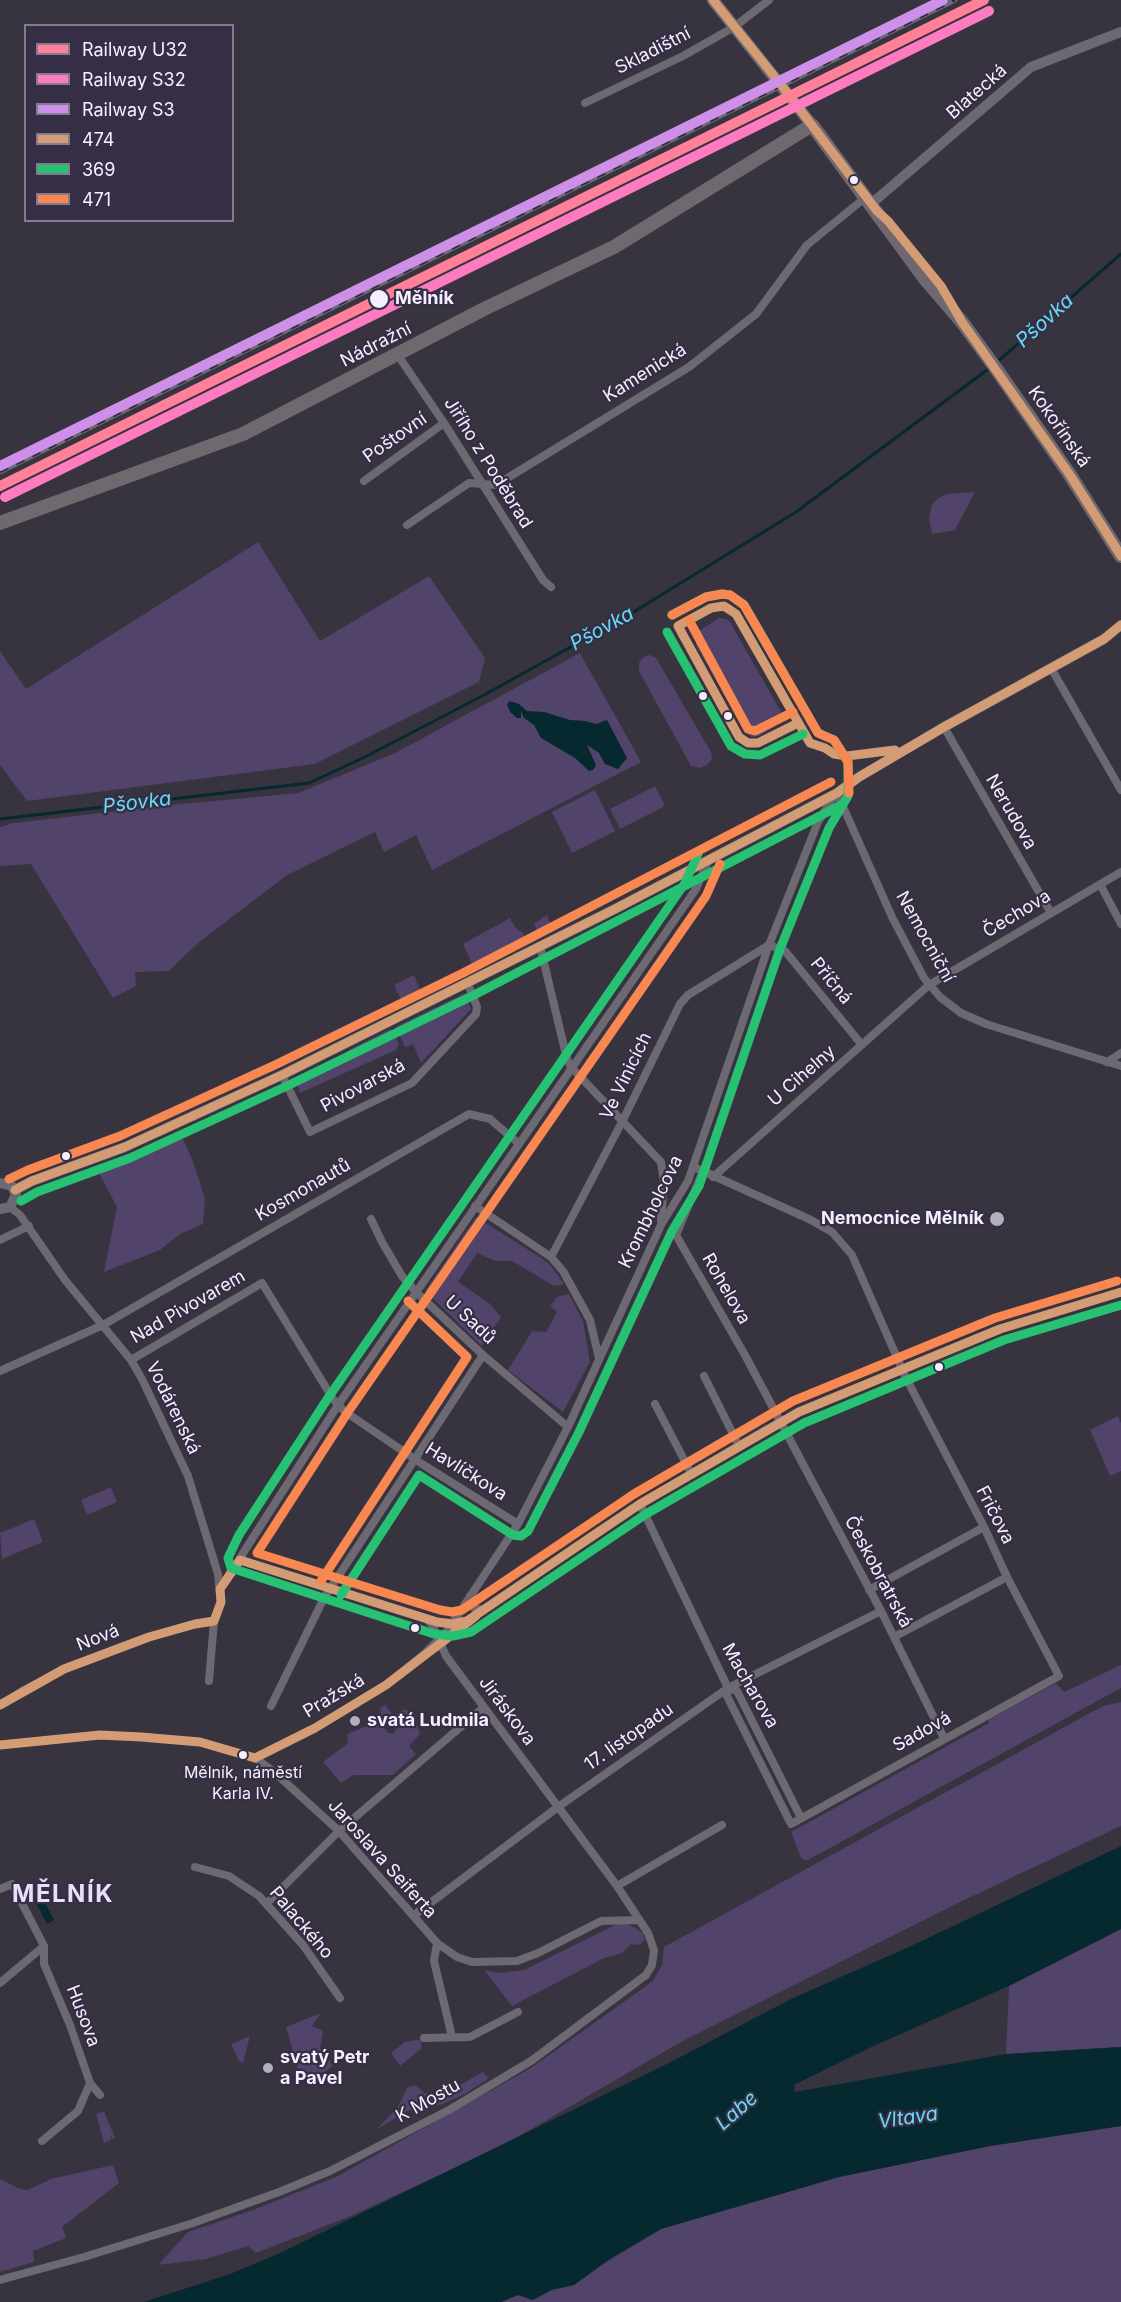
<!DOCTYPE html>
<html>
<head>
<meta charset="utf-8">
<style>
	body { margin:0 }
	#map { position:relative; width:1121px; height:2302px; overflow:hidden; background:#37333f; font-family:Inter,sans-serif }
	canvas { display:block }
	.legend { position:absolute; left:24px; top:24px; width:210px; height:198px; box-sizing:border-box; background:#352e44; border:2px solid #817c8e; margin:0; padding:8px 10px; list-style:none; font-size:18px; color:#f4f0fe }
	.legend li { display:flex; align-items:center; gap:12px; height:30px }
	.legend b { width:30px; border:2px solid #817c8e }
</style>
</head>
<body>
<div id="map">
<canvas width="1121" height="2302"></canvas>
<ul class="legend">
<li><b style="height:8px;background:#ff8098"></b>Railway U32</li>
<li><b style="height:8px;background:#fe7ac1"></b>Railway S32</li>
<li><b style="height:8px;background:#ce8fe9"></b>Railway S3</li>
<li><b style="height:8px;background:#d39c74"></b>474</li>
<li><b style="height:8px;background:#26c172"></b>369</li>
<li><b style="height:8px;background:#f88751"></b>471</li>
</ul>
</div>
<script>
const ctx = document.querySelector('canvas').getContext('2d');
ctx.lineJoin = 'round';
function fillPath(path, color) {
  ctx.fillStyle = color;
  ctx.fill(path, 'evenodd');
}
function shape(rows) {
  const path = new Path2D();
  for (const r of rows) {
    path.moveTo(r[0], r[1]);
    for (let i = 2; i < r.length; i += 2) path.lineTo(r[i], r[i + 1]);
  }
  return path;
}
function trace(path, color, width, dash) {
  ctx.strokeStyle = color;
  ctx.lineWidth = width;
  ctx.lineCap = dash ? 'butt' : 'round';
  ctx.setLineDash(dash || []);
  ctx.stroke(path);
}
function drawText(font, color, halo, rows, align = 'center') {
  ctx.font = font + ' Inter,sans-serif';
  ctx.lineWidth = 4.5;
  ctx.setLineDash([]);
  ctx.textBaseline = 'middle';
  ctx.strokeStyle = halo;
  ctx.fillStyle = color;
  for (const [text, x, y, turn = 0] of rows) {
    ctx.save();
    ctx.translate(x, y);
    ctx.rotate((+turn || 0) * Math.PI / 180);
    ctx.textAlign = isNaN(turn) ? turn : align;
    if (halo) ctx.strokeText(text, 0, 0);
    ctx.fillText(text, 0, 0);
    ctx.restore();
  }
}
fillPath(shape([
	[975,492,955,530,932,534,929,517,932,505,937,499,947,494],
	[258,542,320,641,429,576,485,658,479,682,315,764,27,801,0,765,0,651,26,689],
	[719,618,726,619,730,622,784,717,782,722,759,736,752,737,747,734,696,645,696,636,699,631],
	[580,653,641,762,432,870,416,835,384,852,375,832,287,875,198,943,169,971,135,972,136,986,113,998,31,864,0,866,0,827,14,823,171,805,298,793,395,753],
	[650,655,656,658,711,752,712,759,707,765,700,768,691,766,639,671,639,663,643,657],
	[655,786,665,806,620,829,610,809],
	[595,790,615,831,572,853,552,812],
	[547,915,553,931,548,934,539,934,534,924],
	[510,918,515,927,524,934,525,940,476,967,473,966,463,944],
	[414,975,422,995,403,1004,394,985],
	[465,993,471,1009,421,1063,413,1044,405,1047,396,1028,397,1026],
	[390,1029,399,1043,396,1050,300,1093,295,1079,348,1055,349,1050],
	[180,1132,194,1164,205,1199,203,1224,180,1234,160,1250,104,1272,117,1207,100,1175,112,1161],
	[476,1217,543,1259,552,1267,564,1284,554,1286,512,1261,495,1261,477,1253,458,1282,489,1303,501,1317,482,1346,425,1291],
	[569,1294,583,1321,590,1362,563,1412,508,1370,532,1331,546,1332,557,1312,550,1306,557,1297],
	[1118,1416,1121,1423,1121,1471,1110,1476,1090,1430],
	[111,1487,117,1502,87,1515,81,1500],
	[34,1519,43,1542,2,1559,0,1533],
	[1121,1665,1121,1688,808,1860,803,1860,801,1858,791,1832,989,1723,988,1720,1056,1683,1064,1692],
	[1121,1702,1121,1826,958,1903,681,2042,502,2146,353,2215,256,2253,248,2246,206,2259,158,2265,188,2232,253,2210,336,2177,531,2068,653,1981,662,1965,664,1947,1081,1718,1103,1706],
	[385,1705,393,1715,406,1709,416,1722,420,1734,409,1746,416,1754,393,1775,354,1775,341,1783,323,1762,348,1743,347,1734,379,1721,388,1733,394,1733,397,1724,392,1719,382,1718,380,1708],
	[625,1922,643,1933,645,1939,643,1942,639,1945,631,1944,622,1953,604,1958,512,2006,484,1970,500,1973,524,1970,619,1923],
	[1121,1929,1121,2047,1006,2054,1009,1986],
	[321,2013,312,2026,323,2031,320,2048,333,2066,308,2083,300,2077,286,2027],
	[250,2036,243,2063,239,2061,231,2044],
	[417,2040,421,2041,421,2049,400,2066,391,2053,405,2042],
	[483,2072,489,2078,465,2094,443,2104,407,2111,376,2130,398,2107,407,2088,415,2085,425,2093,442,2095],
	[104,2111,115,2138,113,2139,111,2136,111,2140,104,2143,96,2114],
	[1121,2126,1121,2302,501,2302,518,2295,533,2300,551,2290,574,2285,608,2261,661,2229,839,2177,990,2146],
	[113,2165,119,2183,62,2227,66,2238,33,2251,34,2262,0,2272,0,2179,20,2189,28,2190,51,2179]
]), '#514369');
fillPath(shape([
	[510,701,519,704,527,711,544,712,570,720,585,721,596,724,607,720,627,758,618,769,605,764,599,753,587,745,596,765,593,770,589,771,575,758,541,738,534,725,524,718,521,711,521,718,517,718,510,712,507,704],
	[1121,1846,1121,1929,1009,1986,869,2048,794,2085,795,2092,1006,2054,1121,2047,1121,2126,990,2146,839,2177,661,2229,608,2260,574,2285,551,2290,533,2300,518,2295,501,2302,144,2302,230,2274,278,2254,669,2063,791,1999,909,1947],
	[41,1895,54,1920,47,1924,34,1899]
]), '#062930');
trace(shape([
	[996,363,1121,254],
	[0,819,309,783,365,757,484,695,632,613,796,512,991,367]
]), '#062930', 3);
trace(shape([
	[585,103,683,56,734,27,769,0],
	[397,354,444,423,543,580,551,587],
	[364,481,444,423],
	[407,525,469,483,496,485,689,367,756,314,807,245,866,197],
	[1051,668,1121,790],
	[944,727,1051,913],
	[837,793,892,917,924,978,940,997,961,1013,986,1024,1121,1066],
	[1100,884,1121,924],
	[540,946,567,1059,571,1067,661,1162,664,1183,661,1220],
	[1107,1062,1121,1053],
	[282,1075,310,1132,412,1083,476,1014,477,1007,468,984],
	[694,1167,809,1219,832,1232,852,1255,906,1378,984,1527,1007,1577,1059,1676,791,1824,727,1696,728,1688],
	[703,1171,676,1235,746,1357,881,1611,944,1738],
	[713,1177,929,985,1121,872],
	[475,1206,551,1257,563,1271,590,1320,599,1358],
	[10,1207,20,1215,65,1280,131,1360,142,1379,188,1476,218,1574,221,1602,214,1621,209,1681],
	[371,1219,382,1242,402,1276,416,1292,483,1355,568,1427],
	[0,1240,29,1226],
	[551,1257,623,1120,680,1004,688,995,769,945,785,951,862,1045],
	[131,1360,262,1283,333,1399,344,1411,422,1464,518,1524],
	[0,1371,103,1325,469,1114,490,1119,518,1143],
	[704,1376,739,1446],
	[655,1404,691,1473],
	[640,1504,728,1688,737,1691,801,1818],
	[240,1560,437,1622,455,1623],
	[220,1589,338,1405,696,889,709,859],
	[869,1590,984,1527],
	[470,1596,470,1603,474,1608,484,1610],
	[894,1637,1007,1577],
	[439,1646,474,1617,597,1532,640,1504,767,1429,799,1412,1000,1329,1121,1292],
	[0,1705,22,1691,64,1669,149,1637,195,1624,214,1621],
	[271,1706,324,1598,483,1355],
	[0,1745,100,1735,141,1737,200,1742,255,1758,273,1771,339,1831,437,1943,457,1957,472,1962,517,1961,538,1953,601,1921,638,1920],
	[255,1758,315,1728,386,1685,424,1654,448,1630,518,1524,568,1427,661,1225,688,1181,769,945,818,822,836,793],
	[195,1867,229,1876,259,1896,303,1945,340,1998],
	[617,1886,722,1825],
	[0,1889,12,1884,44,1946,44,1964,70,2025,90,2083,100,2095],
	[266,1904,339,1831,484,1707],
	[413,1916,558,1807,728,1688,881,1611],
	[437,1943,434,1961,452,2037],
	[0,1983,44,1946],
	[424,2038,470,2037,518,2012],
	[42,2141,78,2111,90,2083],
	[0,2280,84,2257,193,2223,279,2192,330,2171,449,2110,531,2061,646,1975,652,1965,654,1950,648,1933,617,1886,446,1656,433,1626,426,1618]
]), '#6d6973', 8);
trace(shape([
	[871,204,1031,67,1121,32],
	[0,1183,12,1186,16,1195,10,1207,0,1209],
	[15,1190,32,1181,125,1147,282,1075,615,909,837,793,859,777,944,727,1104,639,1121,625]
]), '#6d6973', 10);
trace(shape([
	[713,0,812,125]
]), '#6d6973', 12);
trace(shape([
	[0,523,243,434,486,308,614,247,812,125,926,280,962,322,997,370,1070,475,1121,556]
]), '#6f686f', 14);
const rail = shape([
	[0,472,955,0]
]);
trace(rail, '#6d6a74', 5);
trace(rail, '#352e44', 3, [9]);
trace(shape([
	[713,0,782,86,877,211,888,221,941,286,962,322,1070,475,1121,556],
	[678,626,711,608,724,606,736,614,810,743,825,748,834,754,847,756,895,750],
	[678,626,739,737,748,743,758,743,798,723],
	[15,1190,32,1181,125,1147,282,1075,615,909,837,793,859,777,944,727,1104,639,1121,625],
	[0,1705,64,1669,149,1637,195,1624,214,1621,221,1602,220,1589,240,1560,437,1622,452,1624,467,1621,640,1504,799,1412,1000,1329,1121,1292],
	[0,1745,100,1735,141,1737,200,1742,255,1758,315,1728,386,1685,476,1616]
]), '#d39c74', 9);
trace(shape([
	[667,632,731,746,745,754,760,755,803,734],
	[698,854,685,883,328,1398,239,1535,228,1558,231,1568,434,1634,453,1636,471,1632,646,1514,804,1423,1004,1340,1121,1305],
	[21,1201,37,1192,130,1158,287,1086,474,995,843,804],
	[341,1595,419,1475,513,1535,521,1536,528,1531,579,1432,672,1231,699,1186,780,949,829,828,848,796,848,762,834,740,818,733,744,605,730,595,722,594,706,597,672,615]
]), '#26c172', 9);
trace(shape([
	[672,615,706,597,722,594,730,595,744,605,818,733,834,740,848,762,849,793],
	[689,620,748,729,755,731,793,712],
	[720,864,706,896,348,1412,257,1553,440,1610,452,1612,462,1610,634,1494,793,1401,995,1318,1117,1281],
	[9,1179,28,1170,120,1136,277,1064,463,973,831,782],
	[321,1581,467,1357,408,1301]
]), '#f88751', 9);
trace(shape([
	[0,486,984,0]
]), '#ff8098', 10);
trace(shape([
	[5,497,989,11]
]), '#fe7ac1', 10);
trace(shape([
	[0,466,943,0]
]), '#ce8fe9', 10);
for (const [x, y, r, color] of [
	[854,180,5,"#f4f0fe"],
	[379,299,10,"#f4f0fe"],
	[703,696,5,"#f4f0fe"],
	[728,716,5,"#f4f0fe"],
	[66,1156,5,"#f4f0fe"],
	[997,1219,8,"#b2aebb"],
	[939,1367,5,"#f4f0fe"],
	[415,1628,5,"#f4f0fe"],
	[355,1721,6,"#b2aebb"],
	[243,1755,5,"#f4f0fe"],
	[268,2068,6,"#b2aebb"]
]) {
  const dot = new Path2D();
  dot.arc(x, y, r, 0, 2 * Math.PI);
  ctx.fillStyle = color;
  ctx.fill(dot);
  trace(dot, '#352e44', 2);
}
drawText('16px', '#f4f0fe', '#352e44', [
	["Mělník, náměstí",243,1773],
	["Karla IV.",243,1794]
]);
drawText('18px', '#f4f0fe', '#352e44', [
	["Skladištní",653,51,-27],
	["Blatecká",977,92,-41],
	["Nádražní",376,345,-27],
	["Kamenická",645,373,-32],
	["Kokořínská",1059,427,55],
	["Poštovní",395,438,-35],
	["Jiřího z Poděbrad",488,463,58],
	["Nerudova",1011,812,60],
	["Čechova",1017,914,-31],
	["Nemocniční",925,937,61],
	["Příčná",831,981,51],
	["Ve Vinicích",626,1076,-64],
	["U Cihelny",802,1076,-41],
	["Pivovarská",363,1086,-28],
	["Kosmonautů",303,1190,-30],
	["Krombholcova",651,1212,-64],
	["Rohelova",726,1289,60],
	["Nad Pivovarem",188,1307,-30],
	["U Sadů",470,1320,43],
	["Vodárenská",173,1408,64],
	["Havlíčkova",466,1472,32],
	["Fričova",995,1515,63],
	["Českobratrská",878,1572,62],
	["Nová",98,1638,-21],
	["Macharova",750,1686,60],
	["Pražská",334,1696,-31],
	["Jiráskova",507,1711,53],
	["Sadová",922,1732,-29],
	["17. listopadu",629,1737,-35],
	["Jaroslava Seiferta",382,1859,48],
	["Palackého",301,1923,50],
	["Husova",83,2016,69],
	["K Mostu",428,2101,-29]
]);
drawText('bold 18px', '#f4f0fe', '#352e44', [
	["Mělník",395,299]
], 'left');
drawText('bold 18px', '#f4f0fe', '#352e44', [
	["Nemocnice Mělník",984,1219,"right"],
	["svatá Ludmila",367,1721],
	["svatý Petr",280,2058],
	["a Pavel",280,2079]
], 'left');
drawText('italic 20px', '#65dcf6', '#352e44', [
	["Pšovka",1045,321,-42],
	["Pšovka",602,629,-29],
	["Pšovka",137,803,-7],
	["Labe",737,2111,-41],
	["Vltava",908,2118,-8]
]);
ctx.letterSpacing = '1.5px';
drawText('bold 24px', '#e8dffb', '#352e44', [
	["MĚLNÍK",63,1895]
]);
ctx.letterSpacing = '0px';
</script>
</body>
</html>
